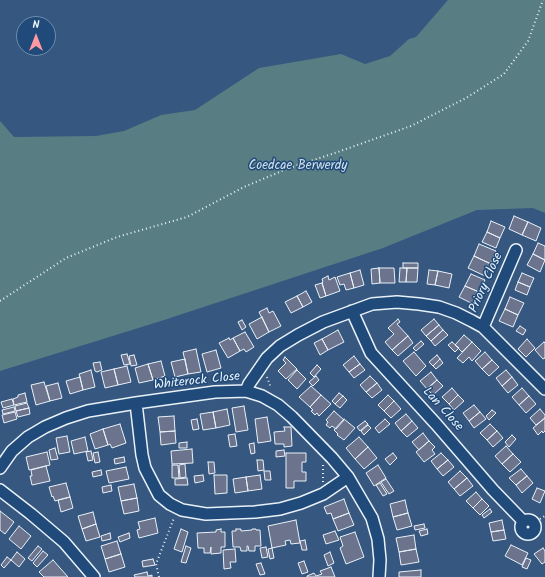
<!DOCTYPE html>
<html>
<head>
<meta charset="utf-8">
<style>
	body { margin:0 }
	#map { position:relative; width:545px; height:577px; overflow:hidden; background:#36577f; font-family:Kalam,sans-serif }
	canvas { display:block }
	.north { position:absolute; left:16px; top:16px; width:40px; height:40px; box-sizing:border-box; background:#1f4a7a; border:1px solid #6f8dac; border-radius:50%; rotate:0deg; font-size:11px; font-weight:700; line-height:16px; text-align:center; color:#e8f1f8 }
	.north::after { content:''; display:block; margin:auto; width:14px; height:18px; background:#ff9aa2; clip-path:polygon(50% 0,100% 100%,50% 72%,0 100%) }
</style>
</head>
<body>
<div id="map">
<canvas width="545" height="577"></canvas>
<div class="north">N</div>
</div>
<script>
const ctx = document.querySelector('canvas').getContext('2d');
ctx.lineJoin = 'round';
function fillPath(path, color) {
  ctx.fillStyle = color;
  ctx.fill(path, 'evenodd');
}
function shape(rows) {
  const path = new Path2D();
  for (const r of rows) {
    if (r.length === 3) {
      path.moveTo(r[0] + r[2], r[1]);
      path.arc(r[0], r[1], r[2], 0, 2 * Math.PI);
      continue;
    }
    path.moveTo(r[0], r[1]);
    for (let i = 2; i < r.length; i += 2) path.lineTo(r[i], r[i + 1]);
  }
  return path;
}
function trace(path, color, width, dash) {
  ctx.strokeStyle = color;
  ctx.lineWidth = width;
  ctx.lineCap = dash ? 'butt' : 'round';
  ctx.setLineDash(dash || []);
  ctx.stroke(path);
}
function drawText(font, color, halo, rows, align = 'center') {
  ctx.font = font + ' Kalam,sans-serif';
  ctx.lineWidth = 3;
  ctx.setLineDash([]);
  ctx.textBaseline = 'middle';
  ctx.strokeStyle = halo;
  ctx.fillStyle = color;
  for (const [text, x, y, turn = 0] of rows) {
    ctx.save();
    ctx.translate(x, y);
    ctx.rotate((+turn || 0) * Math.PI / 180);
    ctx.textAlign = isNaN(turn) ? turn : align;
    if (halo) ctx.strokeText(text, 0, 0);
    ctx.fillText(text, 0, 0);
    ctx.restore();
  }
}
fillPath(shape([
	[448,0,545,0,545,213,533,208,477,210,383,248,161,321,0,371,0,121,14,137,96,136,124,131,161,115,195,110,259,68,341,54,365,64,390,56,409,39,416,37]
]), '#587e84');
const building = shape([
	[514,216,528,222,522,235,509,229,514,216],
	[491,221,505,227,500,238,487,232,491,221],
	[528,222,541,228,536,241,522,235,528,222],
	[487,232,500,238,496,248,482,242,487,232],
	[538,243,545,246,545,260,533,254,538,243],
	[479,244,496,251,491,264,474,256,479,244],
	[533,254,545,260,540,272,527,265,533,254],
	[474,256,491,264,485,276,468,268,474,256],
	[403,263,418,263,418,268,403,268,403,263],
	[379,268,380,283,372,284,371,269,379,268],
	[379,268,394,268,395,283,380,283,379,268],
	[400,268,407,268,406,282,399,282,400,268],
	[407,268,418,268,417,282,406,282,407,268],
	[360,270,364,285,354,288,350,273,360,270],
	[429,270,438,271,435,285,427,284,429,270],
	[438,271,452,274,449,288,435,285,438,271],
	[350,273,354,288,346,290,344,284,340,285,337,277,350,273],
	[522,273,534,278,530,287,518,282,522,273],
	[471,274,485,280,479,292,465,286,471,274],
	[328,276,329,280,335,277,340,291,326,296,322,283,323,282,322,279,328,276],
	[518,282,530,287,527,295,515,290,518,282],
	[322,283,326,296,320,298,315,285,322,283],
	[465,286,479,292,473,304,459,297,465,286],
	[306,291,312,302,303,307,297,296,306,291],
	[297,296,303,307,291,313,285,302,297,296],
	[510,297,524,303,518,315,505,309,510,297],
	[267,308,269,313,273,311,281,326,269,332,259,312,267,308],
	[505,309,518,315,513,327,499,321,505,309],
	[262,317,269,332,257,339,249,324,262,317],
	[398,319,400,322,397,324,408,336,392,350,385,342,394,334,388,328,398,319],
	[434,319,439,325,426,336,421,330,434,319],
	[242,320,246,327,242,330,238,322,242,320],
	[439,325,443,330,431,341,426,336,439,325],
	[520,326,526,330,523,335,516,331,520,326],
	[338,330,344,342,328,350,322,339,338,330],
	[443,330,448,335,435,346,431,341,443,330],
	[245,332,254,347,246,352,244,349,240,351,233,338,245,332],
	[464,335,472,342,462,352,455,345,464,335],
	[408,336,413,343,398,356,392,350,408,336],
	[229,338,230,340,233,338,240,351,228,358,219,343,229,338],
	[322,339,328,350,320,355,314,343,322,339],
	[527,339,535,348,526,357,518,349,527,339],
	[421,341,424,344,416,351,413,348,421,341],
	[452,342,459,348,455,352,448,345,452,342],
	[472,342,481,351,472,361,469,357,463,363,457,358,472,342],
	[544,342,545,343,545,358,543,359,535,350,544,342],
	[196,349,201,372,188,374,183,352,196,349],
	[216,350,221,368,207,372,202,354,216,350],
	[414,352,426,366,416,376,403,361,414,352],
	[485,352,492,360,482,369,475,361,485,352],
	[127,354,130,364,124,365,121,355,127,354],
	[134,355,137,365,131,366,129,356,134,355],
	[437,355,440,359,433,366,429,362,437,355],
	[354,356,360,364,349,372,343,365,354,356],
	[285,357,297,369,286,379,278,371,286,363,283,360,285,357],
	[185,359,188,374,175,377,171,362,185,359],
	[440,359,443,363,436,369,433,366,440,359],
	[492,360,499,367,489,376,482,369,492,360],
	[161,361,165,376,153,380,148,364,161,361],
	[100,362,102,370,97,372,95,371,93,363,100,362],
	[148,364,153,380,139,383,135,368,148,364],
	[360,364,365,370,354,378,349,372,360,364],
	[317,365,321,369,314,377,310,373,317,365],
	[127,366,131,382,118,385,114,369,127,366],
	[114,369,118,385,105,388,101,372,114,369],
	[91,370,95,387,83,390,79,374,91,370],
	[297,370,306,379,297,389,288,380,297,370],
	[506,370,512,377,502,386,496,378,506,370],
	[431,372,437,380,427,389,420,381,431,372],
	[316,376,319,380,313,386,309,382,316,376],
	[370,376,377,383,366,392,360,385,370,376],
	[80,377,83,390,70,394,66,381,80,377],
	[512,377,518,385,508,393,502,386,512,377],
	[437,380,443,386,433,395,427,389,437,380],
	[44,382,50,401,36,405,31,385,44,382],
	[58,383,62,398,50,401,46,386,58,383],
	[377,383,382,390,372,398,366,392,377,383],
	[311,386,321,395,310,407,299,397,311,386],
	[452,388,458,395,449,404,442,397,452,388],
	[522,388,529,396,519,405,512,397,522,388],
	[25,393,27,402,14,405,13,399,18,397,18,395,25,393],
	[339,393,343,396,335,404,332,401,339,393],
	[321,395,331,404,319,416,317,413,315,415,311,411,313,410,310,407,321,395],
	[388,395,394,401,384,411,378,405,388,395],
	[458,395,464,401,454,410,449,404,458,395],
	[343,396,347,400,340,408,335,404,343,396],
	[529,396,536,404,526,413,519,405,529,396],
	[12,399,14,405,3,408,1,402,12,399],
	[394,401,401,409,391,418,384,411,394,401],
	[27,403,29,408,16,411,15,406,27,403],
	[474,405,480,412,469,421,463,413,474,405],
	[244,406,248,430,236,432,232,408,244,406],
	[14,407,15,411,3,414,2,410,14,407],
	[29,408,30,414,18,417,16,411,29,408],
	[227,409,230,425,216,428,213,412,227,409],
	[540,409,545,415,545,418,536,425,530,418,540,409],
	[492,410,496,413,489,420,486,416,492,410],
	[334,411,344,420,336,429,332,426,330,428,326,425,328,422,326,420,334,411],
	[15,412,17,419,4,423,2,415,15,412],
	[213,412,216,428,203,430,200,414,213,412],
	[480,412,486,419,474,428,469,421,480,412],
	[406,414,412,421,401,431,395,423,406,414],
	[174,416,175,431,160,432,158,417,174,416],
	[267,417,271,441,258,443,255,419,267,417],
	[545,418,545,431,543,433,542,431,538,435,533,428,545,418],
	[197,419,199,429,193,430,191,420,197,419],
	[344,419,355,428,344,440,337,435,338,434,334,430,344,419],
	[385,419,390,424,379,433,375,428,385,419],
	[365,421,368,424,360,431,357,427,365,421],
	[412,421,418,428,407,437,401,431,412,421],
	[120,424,126,443,112,448,110,444,108,445,103,429,120,424],
	[490,424,497,431,487,440,480,433,490,424],
	[368,425,371,428,364,435,361,431,368,425],
	[284,427,291,427,292,446,284,447,284,444,275,444,274,432,285,431,284,427],
	[103,429,108,445,95,449,90,434,103,429],
	[175,431,176,443,161,445,160,432,175,431],
	[497,431,503,438,493,447,487,440,497,431],
	[423,433,429,441,419,450,412,442,423,433],
	[235,434,237,446,230,447,228,435,235,434],
	[512,435,516,439,509,447,505,442,512,435],
	[67,436,70,452,59,454,56,438,67,436],
	[85,437,88,451,74,454,71,441,85,437],
	[359,437,368,447,355,459,346,448,359,437],
	[429,441,435,447,432,450,435,454,424,462,416,452,429,441],
	[187,442,187,448,179,448,179,443,187,442],
	[254,443,255,453,251,454,249,444,254,443],
	[506,446,513,454,502,464,495,456,506,446],
	[368,447,377,458,364,469,355,459,368,447],
	[55,448,58,459,51,460,49,450,55,448],
	[192,449,193,463,172,464,171,451,192,449],
	[284,450,285,456,276,457,276,451,284,450],
	[91,451,93,460,88,461,86,452,91,451],
	[47,452,50,465,29,470,26,457,47,452],
	[98,452,100,462,95,463,93,453,98,452],
	[286,453,306,453,306,462,302,462,302,472,306,472,306,481,294,481,294,488,286,488,286,453],
	[393,453,397,458,390,465,385,459,393,453],
	[441,453,448,460,437,469,431,461,441,453],
	[513,454,521,462,510,472,502,464,513,454],
	[124,457,125,462,115,464,114,459,124,457],
	[257,460,263,460,264,470,258,471,257,460],
	[448,460,454,467,443,476,437,469,448,460],
	[208,462,214,462,215,473,209,474,208,462],
	[185,464,186,477,180,478,179,465,185,464],
	[172,465,178,465,179,478,172,478,172,465],
	[378,465,386,478,374,486,366,473,378,465],
	[46,466,50,481,32,485,30,476,32,476,31,470,46,466],
	[126,467,129,479,109,483,106,471,126,467],
	[521,469,527,476,516,485,509,478,521,469],
	[101,470,102,475,93,477,92,472,101,470],
	[264,471,270,471,271,480,265,480,264,471],
	[460,471,467,478,454,489,448,482,460,471],
	[203,475,204,481,195,483,194,476,203,475],
	[214,475,227,475,227,493,215,494,214,475],
	[260,475,262,489,248,491,246,477,260,475],
	[527,476,533,483,522,493,516,485,527,476],
	[246,477,248,491,235,493,233,479,246,477],
	[187,478,188,485,175,485,175,479,187,478],
	[467,478,473,486,460,496,454,489,467,478],
	[386,479,394,491,389,494,381,482,386,479],
	[66,483,70,497,55,501,53,496,52,497,49,487,66,483],
	[380,483,387,494,383,496,376,485,380,483],
	[134,484,137,498,121,501,118,487,134,484],
	[111,485,112,491,103,493,102,487,111,485],
	[537,488,545,491,540,503,532,499,537,488],
	[476,492,482,499,473,508,466,501,476,492],
	[70,497,73,508,61,512,58,500,70,497],
	[137,498,139,511,124,514,121,501,137,498],
	[344,499,349,513,333,519,331,513,327,514,324,507,344,499],
	[482,499,489,506,480,515,473,508,482,499],
	[405,500,408,513,393,517,390,504,405,500],
	[490,509,492,512,484,518,482,515,490,509],
	[0,511,14,522,5,534,0,530,0,511],
	[93,512,96,524,82,529,78,516,93,512],
	[349,513,354,525,338,531,333,519,349,513],
	[408,513,412,526,397,530,393,517,408,513],
	[155,518,158,533,139,538,137,530,140,529,138,522,155,518],
	[296,520,300,543,291,544,290,540,285,541,286,545,272,548,268,526,296,520],
	[502,520,504,530,491,532,489,523,502,520],
	[96,524,100,537,86,541,82,529,96,524],
	[424,524,425,528,415,530,414,526,424,524],
	[19,526,31,536,21,549,9,539,19,526],
	[181,529,188,532,182,552,174,549,181,529],
	[221,529,221,532,225,532,225,547,221,547,221,553,211,554,211,547,210,553,204,553,204,548,198,548,197,533,216,532,216,530,221,529],
	[236,529,241,529,241,531,252,530,252,529,256,529,256,530,260,530,261,546,255,546,255,551,249,551,248,546,247,546,247,551,241,551,240,547,233,547,232,531,236,531,236,529],
	[427,529,428,534,421,536,419,531,427,529],
	[504,530,506,539,493,541,491,532,504,530],
	[335,531,339,540,326,544,323,535,335,531],
	[355,532,364,557,346,564,340,548,343,546,340,537,355,532],
	[110,533,111,539,102,541,101,536,110,533],
	[129,533,130,538,120,542,118,537,129,533],
	[414,535,416,549,399,552,396,538,414,535],
	[305,540,307,550,302,550,300,541,305,540],
	[117,541,121,554,105,559,101,546,117,541],
	[511,545,528,553,522,565,505,556,511,545],
	[38,546,42,549,32,561,28,558,38,546],
	[186,546,191,548,186,563,181,562,186,546],
	[266,547,268,557,262,558,260,548,266,547],
	[272,548,274,558,270,559,268,549,272,548],
	[543,548,545,551,545,562,542,564,534,554,543,548],
	[235,549,236,562,230,562,231,568,224,569,223,550,235,549],
	[416,549,419,562,401,565,399,552,416,549],
	[43,551,48,555,37,567,33,563,43,551],
	[17,552,25,559,19,567,11,560,17,552],
	[330,552,334,563,328,566,324,555,330,552],
	[121,554,125,567,109,572,105,559,121,554],
	[7,557,11,560,4,568,1,565,7,557],
	[526,558,531,560,527,569,522,567,526,558],
	[153,559,155,565,143,567,142,561,153,559],
	[53,560,68,577,44,577,39,572,53,560],
	[304,561,308,572,302,574,298,563,304,561],
	[261,563,265,574,260,575,256,564,261,563],
	[331,567,335,577,307,577,307,576,314,573,316,576,322,574,320,571,331,567],
	[421,570,421,577,399,577,399,572,421,570],
	[147,572,148,576,152,575,152,577,135,577,134,575,147,572]
]);
fillPath(building, '#6b748c');
trace(building, '#e8f1f8', 1);
const minor = shape([
	[352,311,371,353,436,424,493,490,523,521],
	[483,327,516,250],
	[246,391,249,384,267,358,280,346,298,335,323,322,372,304,397,302,419,304,439,307,456,313,472,321,483,327,545,389],
	[136,403,142,455,145,468,159,495,170,504,182,510,206,514,255,512,280,509,301,503,323,494,348,477],
	[0,468,12,451,28,437,45,427,66,418,88,411,136,403,215,392,246,391,262,396,278,405,292,417,332,458,348,477,372,518,378,539,380,560,379,577],
	[0,490,31,514,64,542,94,577],
	[528,527,7]
]);
trace(minor, '#e8f1f8', 14);
trace(shape([
	[0,301,66,258,117,237,187,217,244,187,289,168,332,154,411,126,466,98,504,74,528,41,543,0],
	[267,377,271,388],
	[323,482,323,464],
	[533,523,545,516],
	[159,577,156,564,174,518]
]), '#e8f1f8', 2, [1, 3]);
trace(minor, '#1f4a7a', 11);
drawText('13px', '#d2e0e7', '#1f4a7a', [
	["Coedcae Berwerdy",298,167]
]);
drawText('13px', '#e8f1f8', '#1f4a7a', [
	["Priory Close",487,283,-66],
	["Whiterock Close",197,382,-6],
	["Lan Close",442,410,48]
]);
</script>
</body>
</html>
